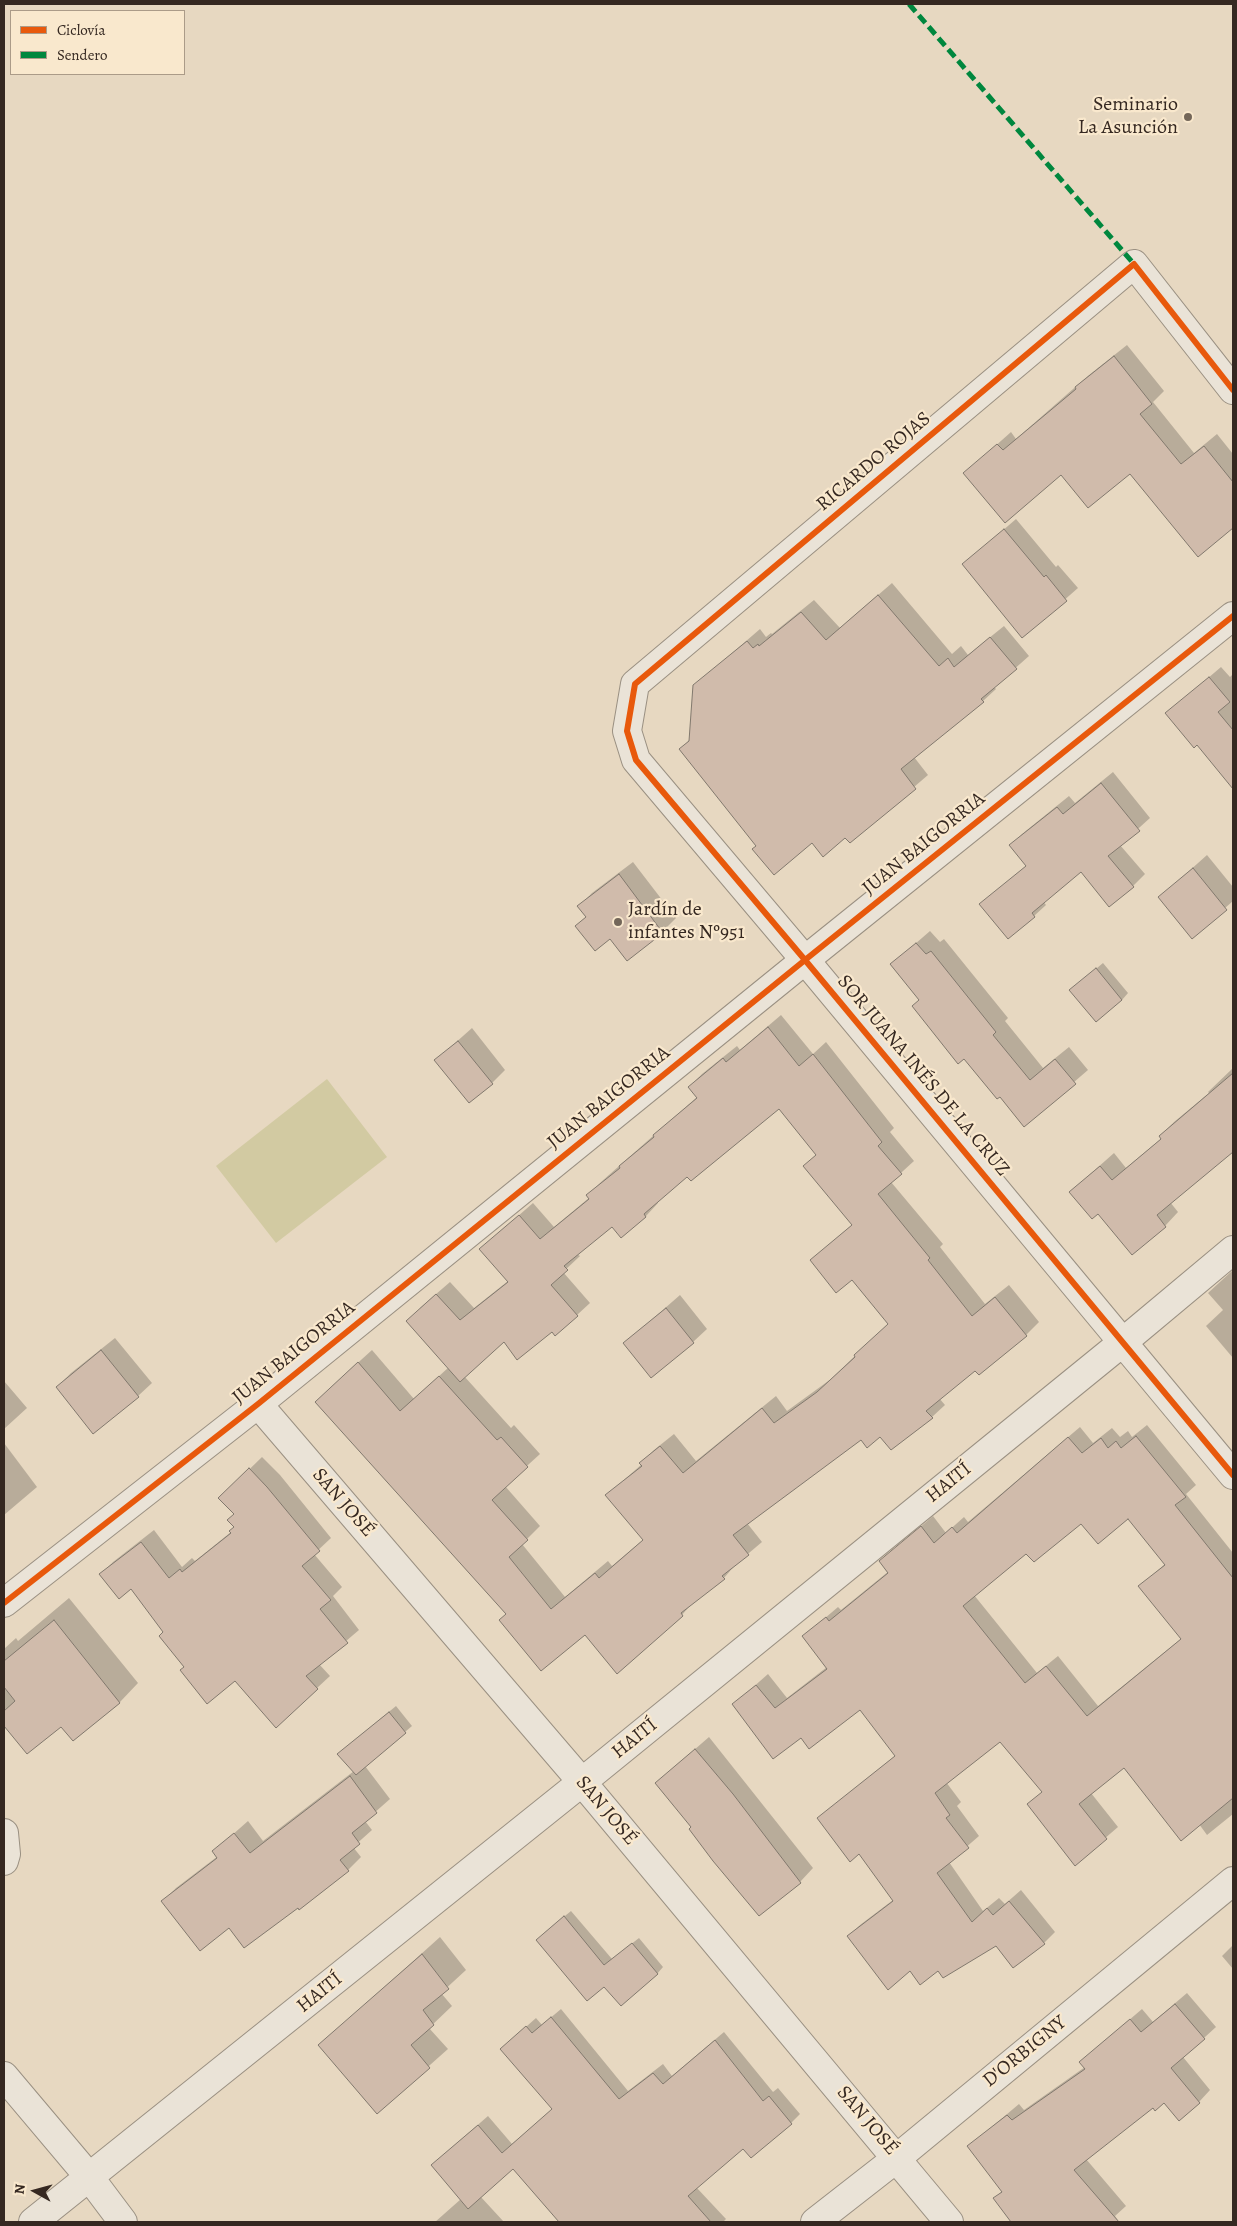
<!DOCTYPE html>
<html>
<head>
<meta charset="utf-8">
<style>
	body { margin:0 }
	#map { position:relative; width:1237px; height:2226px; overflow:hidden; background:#e7d8c1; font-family:Alegreya,serif }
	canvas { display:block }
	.frame { position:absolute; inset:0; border:5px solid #352821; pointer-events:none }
	.legend { position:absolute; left:10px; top:10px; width:175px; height:65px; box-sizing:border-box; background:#f9e8cd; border:1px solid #ab9b88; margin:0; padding:6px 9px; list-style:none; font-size:15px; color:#352821 }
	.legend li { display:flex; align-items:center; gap:10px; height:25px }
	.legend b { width:25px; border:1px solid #ab9b88 }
	.north { position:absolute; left:10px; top:2166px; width:50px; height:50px; -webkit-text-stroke:4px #f9e8cd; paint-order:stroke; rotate:277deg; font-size:14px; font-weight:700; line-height:20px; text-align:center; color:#352821 }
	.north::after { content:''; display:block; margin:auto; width:18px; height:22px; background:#352821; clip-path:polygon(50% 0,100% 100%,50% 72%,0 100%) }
</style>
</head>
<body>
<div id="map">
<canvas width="1237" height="2226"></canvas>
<div class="frame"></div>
<ul class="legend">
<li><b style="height:6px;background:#e8590c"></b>Ciclovía</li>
<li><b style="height:6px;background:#00873e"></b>Sendero</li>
</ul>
<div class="north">N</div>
</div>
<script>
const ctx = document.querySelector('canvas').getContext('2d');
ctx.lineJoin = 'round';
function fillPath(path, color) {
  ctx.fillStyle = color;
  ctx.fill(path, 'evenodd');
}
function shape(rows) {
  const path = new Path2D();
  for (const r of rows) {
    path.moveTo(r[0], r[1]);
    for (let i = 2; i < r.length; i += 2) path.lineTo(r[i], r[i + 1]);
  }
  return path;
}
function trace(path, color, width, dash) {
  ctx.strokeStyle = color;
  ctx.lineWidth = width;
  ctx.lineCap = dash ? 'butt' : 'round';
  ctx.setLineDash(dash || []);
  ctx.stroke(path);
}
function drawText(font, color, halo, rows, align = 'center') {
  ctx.font = font + ' Alegreya,serif';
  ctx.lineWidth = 4.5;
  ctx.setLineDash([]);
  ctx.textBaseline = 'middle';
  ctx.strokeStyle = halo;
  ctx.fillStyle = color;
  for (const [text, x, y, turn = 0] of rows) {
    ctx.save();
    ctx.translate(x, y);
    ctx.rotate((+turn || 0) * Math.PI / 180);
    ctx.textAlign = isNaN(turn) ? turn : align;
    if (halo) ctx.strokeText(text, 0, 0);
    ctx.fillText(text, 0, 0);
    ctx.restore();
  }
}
fillPath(shape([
	[327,1079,387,1157,276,1243,216,1166]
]), '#d2caa2');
fillPath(shape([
	[1127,345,1164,391,1153,402,1194,453,1217,434,1233,454,1233,526,1198,555,1130,472,965,473,1011,432,1016,439,1089,375],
	[1016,519,1056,567,1058,565,1078,588,1022,637,964,564],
	[892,583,952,654,961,646,968,655,1004,626,1029,656,994,687,996,689,983,701,914,757,928,775,850,842,846,836,812,842,758,845,680,750,690,739,694,686,760,629,766,637,771,633,772,634,814,600,840,628],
	[1221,667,1230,677,1233,674,1233,787,1198,744,1167,713],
	[1113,772,1150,818,1120,845,1145,874,1133,886,1109,905,1081,870,1043,901,1046,905,1034,916,981,904,1027,865,1011,846,1022,834,1069,796,1075,803],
	[1207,855,1233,887,1233,901,1192,937,1160,897],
	[633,862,676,918,662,932,627,959,610,937,576,926,587,916,579,906,592,893],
	[930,931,940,942,944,939,1008,1018,1005,1021,1043,1068,1069,1047,1088,1070,1024,1125,892,964],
	[1103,963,1128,993,1122,1000,1078,984],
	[781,1015,813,1054,826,1042,894,1128,890,1132,914,1161,891,1182,943,1244,940,1247,985,1304,1009,1285,1039,1322,1026,1335,975,1369,939,1398,945,1405,932,1417,880,1435,861,1439,747,1523,762,1542,736,1564,724,1578,694,1601,682,1615,585,1633,507,1613,329,1389,372,1350,414,1399,449,1367,420,1308,450,1282,474,1308,508,1281,494,1237,533,1203,554,1227,590,1197,588,1195,601,1182,697,1097,689,1087,702,1074,737,1046,740,1050],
	[779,1107,817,1154,805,1166,853,1224,811,1260,853,1278,889,1323,831,1379,787,1411,776,1396,696,1461,674,1434,654,1450,641,1463,642,1464,607,1495,644,1539,612,1566,608,1561,565,1597,522,1544,540,1526,505,1486,540,1454,514,1425,511,1428,464,1376,504,1340,552,1331,577,1315,590,1303,563,1272,580,1256,577,1254,612,1225,621,1236,646,1216,658,1203,657,1201,688,1175],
	[472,1028,505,1070,492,1083,436,1060],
	[1233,1068,1233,1150,1170,1202,1178,1212,1165,1226,1098,1213,1070,1192,1114,1153,1126,1168,1162,1138,1160,1136,1174,1122,1209,1093,1208,1092],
	[1233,1270,1233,1358,1206,1326,1223,1310,1208,1293],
	[680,1295,707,1329,693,1342,625,1343],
	[115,1338,152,1383,138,1396,57,1387,71,1373],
	[4,1381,27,1408,4,1429],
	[1147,1425,1196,1485,1186,1494,1233,1553,1233,1814,1207,1835,1199,1824,1124,1767,1091,1793,1118,1827,1075,1864,1029,1804,1043,1791,1001,1740,946,1782,961,1802,957,1806,979,1836,949,1862,983,1911,999,1898,1005,1904,1021,1890,1055,1932,1044,1943,996,1945,939,1970,910,1969,848,1936,860,1925,893,1900,860,1852,819,1818,896,1755,860,1708,801,1736,734,1704,768,1674,787,1698,827,1667,804,1636,838,1607,841,1610,889,1571,881,1561,933,1516,946,1533,964,1517,968,1522,1080,1427,1093,1443,1112,1428,1120,1437,1128,1431,1132,1437],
	[1128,1517,1166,1563,1140,1586,1182,1638,1098,1706,1058,1656,1037,1673,974,1595,1027,1552,1082,1522],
	[4,1443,37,1487,4,1515],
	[262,1457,280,1475,331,1538,314,1554,342,1587,333,1596,359,1630,319,1664,330,1676,276,1726,235,1680,185,1666,164,1632,132,1588,101,1574,113,1562,154,1530,182,1567,192,1558,195,1561,231,1532,235,1527,235,1513,220,1498],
	[69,1598,138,1683,120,1702,74,1740,62,1725,27,1753,4,1724,4,1649,16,1638,18,1641],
	[396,1706,412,1726,365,1766,390,1799,365,1821,372,1830,353,1847,361,1857,348,1870,298,1906,229,1926,163,1901,176,1888,218,1856,214,1851,248,1821,263,1841,354,1771,345,1748],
	[709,1737,813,1868,800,1882,693,1827,656,1783],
	[571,1911,612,1959,639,1938,663,1967,657,1974,604,1985,544,1933],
	[440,1937,466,1970,441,1993,452,2006,429,2028,448,2049,377,2112,320,2045],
	[1233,1945,1233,1969,1222,1956],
	[1187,1993,1216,2027,1183,2057,1210,2090,1199,2102,1164,2102,1153,2107,1086,2159,1126,2206,1115,2216,1119,2222,1012,2222,995,2198,1003,2190,969,2146,1019,2104,1024,2110,1085,2067,1080,2062,1142,2009,1153,2022],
	[561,2009,628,2091,663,2064,672,2076,724,2032,773,2092,778,2088,800,2114,791,2123,743,2147,696,2187,726,2219,723,2222,561,2222,513,2167,480,2196,504,2222,435,2222,461,2199,442,2156,488,2116,512,2144,553,2109,501,2049,536,2018,542,2025]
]), '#0003');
const building = shape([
	[1114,356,1152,404,1140,414,1181,464,1204,446,1233,482,1233,528,1198,557,1130,474,1088,508,1061,475,1005,523,963,473,997,444,1003,450,1076,389,1075,387,1114,356],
	[1004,529,1044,577,1046,575,1067,601,1022,638,962,564,1004,529],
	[878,595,939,666,948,658,954,667,990,637,1017,669,981,699,984,702,901,769,916,789,850,843,845,838,823,857,812,843,774,875,752,849,756,846,679,749,689,741,693,685,747,641,753,648,758,644,759,646,801,612,826,640,878,595],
	[1209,677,1230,702,1218,712,1233,730,1233,789,1197,745,1194,748,1165,713,1209,677],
	[1101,783,1140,831,1108,856,1134,887,1109,907,1081,872,1032,913,1035,917,1008,939,979,904,1026,866,1009,845,1057,807,1063,814,1101,783],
	[1193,868,1227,910,1192,939,1158,897,1193,868],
	[619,874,663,933,627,961,610,939,595,951,575,926,586,917,577,906,619,874],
	[916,943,926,954,931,951,996,1032,993,1035,1030,1080,1055,1059,1076,1084,1024,1127,1000,1097,997,1099,964,1059,958,1064,912,1006,919,1000,890,964,916,943],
	[1096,968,1122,1000,1096,1022,1069,990,1096,968],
	[768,1027,799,1066,813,1054,882,1142,878,1146,902,1174,878,1194,930,1258,928,1260,972,1316,995,1297,1027,1336,979,1375,975,1371,926,1411,933,1418,891,1450,880,1437,867,1448,861,1440,733,1535,749,1555,722,1576,725,1579,681,1613,683,1616,617,1674,585,1635,541,1671,499,1620,506,1614,315,1402,358,1362,400,1411,439,1376,497,1440,501,1437,528,1467,492,1500,528,1540,509,1557,551,1609,595,1573,599,1578,643,1540,605,1495,642,1466,639,1463,660,1446,683,1473,762,1408,774,1423,817,1392,855,1357,854,1355,888,1324,852,1280,836,1293,810,1260,852,1225,803,1166,816,1155,779,1109,691,1181,687,1177,644,1214,646,1217,621,1238,612,1227,564,1266,568,1270,551,1285,578,1316,555,1336,552,1332,517,1360,504,1342,460,1382,406,1321,436,1294,460,1320,508,1282,479,1249,519,1215,540,1239,589,1199,586,1195,620,1168,619,1166,654,1137,653,1135,697,1098,688,1087,723,1058,726,1062,768,1027],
	[458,1041,493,1084,469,1103,434,1060,458,1041],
	[1233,1073,1233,1152,1157,1215,1166,1227,1132,1255,1098,1214,1092,1219,1069,1192,1100,1166,1112,1180,1161,1139,1159,1136,1233,1073],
	[666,1308,694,1343,651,1378,623,1343,666,1308],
	[101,1350,139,1397,93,1434,56,1387,101,1350],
	[1136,1436,1186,1497,1175,1505,1233,1578,1233,1798,1181,1841,1124,1768,1079,1804,1107,1839,1075,1866,1027,1804,1042,1792,1000,1742,935,1793,950,1815,946,1818,969,1848,937,1873,972,1922,987,1908,993,1915,1009,1901,1045,1944,1013,1968,996,1946,943,1978,938,1971,920,1985,910,1971,888,1990,847,1936,893,1901,859,1854,850,1862,817,1818,895,1756,860,1710,809,1749,801,1738,773,1759,732,1704,756,1685,775,1708,827,1669,802,1636,826,1617,829,1621,888,1573,879,1561,921,1526,934,1543,952,1527,957,1533,1068,1437,1082,1453,1101,1438,1108,1448,1116,1441,1121,1448,1136,1436],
	[1128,1519,1165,1565,1138,1586,1181,1639,1087,1716,1046,1666,1025,1683,963,1606,1026,1554,1034,1562,1081,1524,1098,1544,1128,1519],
	[249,1468,267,1487,320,1551,302,1566,331,1600,320,1609,348,1643,306,1676,318,1689,276,1728,235,1681,207,1704,180,1670,184,1667,159,1636,163,1632,131,1589,119,1599,99,1574,141,1542,169,1578,180,1569,182,1572,231,1533,229,1531,234,1527,227,1520,234,1514,218,1498,249,1468],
	[54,1620,120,1703,73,1741,61,1727,27,1754,4,1726,4,1711,15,1701,4,1687,4,1661,54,1620],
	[389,1712,406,1733,356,1775,337,1754,389,1712],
	[695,1749,733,1794,801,1883,759,1916,713,1861,689,1829,691,1827,655,1783,695,1749],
	[350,1776,377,1813,352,1833,360,1844,340,1860,349,1871,299,1910,298,1908,244,1948,229,1928,200,1951,161,1901,217,1858,212,1851,234,1833,250,1853,350,1776],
	[564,1916,604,1965,632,1943,658,1974,621,2006,604,1987,587,2001,536,1940,564,1916],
	[422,1954,449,1989,423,2010,434,2025,411,2045,430,2068,377,2114,318,2045,422,1954],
	[1175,2004,1205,2039,1171,2068,1200,2103,1179,2121,1164,2103,1155,2111,1153,2108,1074,2170,1119,2222,1011,2222,993,2198,1002,2192,967,2146,1007,2115,1012,2120,1085,2069,1079,2062,1130,2019,1141,2032,1175,2004],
	[551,2017,619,2099,653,2073,663,2084,715,2040,763,2101,769,2096,792,2124,751,2158,743,2149,688,2196,711,2222,559,2222,513,2169,468,2209,431,2165,478,2125,502,2153,552,2109,500,2049,526,2026,532,2033,551,2017]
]);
fillPath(building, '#d0bbab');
trace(building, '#81786d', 1);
const minor = shape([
	[1233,390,1134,264,635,684,627,731,636,760,805,960,1233,1475],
	[258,1404,582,1782,949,2222],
	[4,1603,258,1404,805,960,1233,616],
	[4,1833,6,1854,4,1861],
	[4,2076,90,2178,123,2222],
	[33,2222,582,1782,1123,1342,1233,1250],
	[815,2222,897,2158,1233,1881]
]);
trace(minor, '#9a9082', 30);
trace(minor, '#eae3d7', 28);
trace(shape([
	[909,4,1134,264]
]), '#00873e', 5, [10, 5]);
trace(shape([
	[1233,390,1134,264,635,684,627,731,636,760,805,960,1233,1475],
	[4,1603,258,1404,805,960,1233,616]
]), '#e8590c', 6);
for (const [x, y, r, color] of [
	[1188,117,5,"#736659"],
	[618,922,5,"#736659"]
]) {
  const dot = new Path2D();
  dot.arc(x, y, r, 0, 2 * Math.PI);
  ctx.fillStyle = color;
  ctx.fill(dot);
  trace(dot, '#f9e8cd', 2);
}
drawText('20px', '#352821', '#f9e8cd', [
	["Seminario",1178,105],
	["La Asunción",1178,128],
	["Jardín de",628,910,"left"],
	["infantes Nº951",628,933,"left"]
], 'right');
drawText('20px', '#352821', '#f9e8cd', [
	["RICARDO ROJAS",874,462,-40],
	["JUAN BAIGORRIA",924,844,-39],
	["SOR JUANA INÉS DE LA CRUZ",923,1076,50],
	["JUAN BAIGORRIA",609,1098,-39],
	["JUAN BAIGORRIA",294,1353,-39],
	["HAITÍ",949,1483,-39],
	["SAN JOSÉ",343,1503,49],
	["HAITÍ",635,1739,-39],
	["SAN JOSÉ",606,1811,50],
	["HAITÍ",320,1993,-39],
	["D'ORBIGNY",1025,2052,-39],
	["SAN JOSÉ",867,2121,50]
]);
</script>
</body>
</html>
